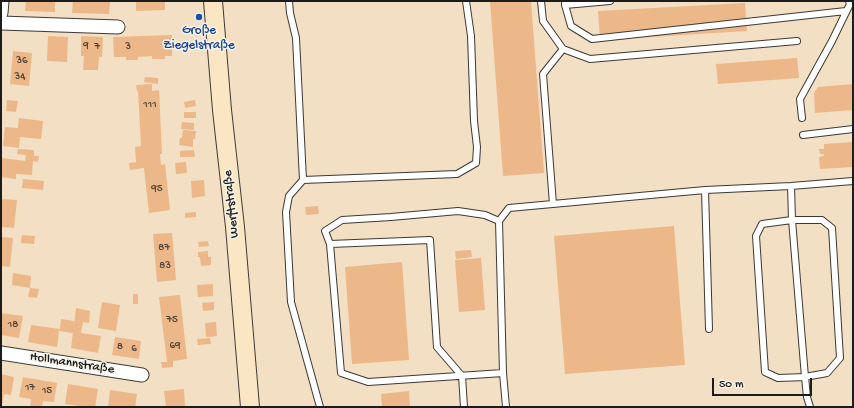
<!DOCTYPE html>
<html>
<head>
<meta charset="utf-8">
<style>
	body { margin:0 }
	#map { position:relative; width:854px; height:408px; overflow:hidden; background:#f3dfc3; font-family:"Gochi Hand",sans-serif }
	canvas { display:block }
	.frame { position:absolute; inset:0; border:2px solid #1c1c1c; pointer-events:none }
	.scale { position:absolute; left:712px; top:378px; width:100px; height:18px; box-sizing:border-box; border:2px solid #1c1c1c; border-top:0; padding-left:5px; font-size:12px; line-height:14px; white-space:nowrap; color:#1c1c1c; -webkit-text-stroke:3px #f7f3e8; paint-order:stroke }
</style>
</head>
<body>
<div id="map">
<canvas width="854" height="408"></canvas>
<div class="frame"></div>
<div class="scale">50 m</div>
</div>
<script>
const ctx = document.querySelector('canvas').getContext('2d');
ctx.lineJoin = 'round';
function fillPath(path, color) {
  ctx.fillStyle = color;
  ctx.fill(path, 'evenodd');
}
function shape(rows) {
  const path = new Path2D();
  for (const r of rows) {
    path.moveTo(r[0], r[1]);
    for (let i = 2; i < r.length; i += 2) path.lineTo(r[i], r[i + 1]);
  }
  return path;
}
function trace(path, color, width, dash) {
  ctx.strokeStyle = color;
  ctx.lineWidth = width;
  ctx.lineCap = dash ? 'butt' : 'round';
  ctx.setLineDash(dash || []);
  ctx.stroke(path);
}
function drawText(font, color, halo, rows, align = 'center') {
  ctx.font = font + ' "Gochi Hand",sans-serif';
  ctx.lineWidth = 3;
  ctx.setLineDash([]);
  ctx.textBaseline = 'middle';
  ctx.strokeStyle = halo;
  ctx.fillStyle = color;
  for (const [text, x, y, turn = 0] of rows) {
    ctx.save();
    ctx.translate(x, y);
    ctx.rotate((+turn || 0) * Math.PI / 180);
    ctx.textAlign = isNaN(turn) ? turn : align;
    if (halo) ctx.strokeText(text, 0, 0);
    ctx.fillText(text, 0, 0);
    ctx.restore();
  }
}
fillPath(shape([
	[26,1,55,1,55,12,25,11],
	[73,1,110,1,109,14,72,13],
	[136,1,165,1,165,10,136,11],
	[490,1,531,1,544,173,503,176],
	[745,3,747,31,600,40,598,11],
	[172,35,172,56,165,56,165,59,152,59,152,56,138,57,138,60,126,60,126,57,114,57,113,37],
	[48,36,68,37,67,62,47,61],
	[81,36,103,37,102,57,99,57,98,70,83,70,84,56,81,56],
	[13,51,32,53,29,86,10,84],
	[797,58,799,78,718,84,716,64],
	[145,77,158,78,158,84,144,82],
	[152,84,152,91,159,90,162,154,160,154,161,165,165,164,170,210,149,213,144,168,130,170,129,163,136,162,135,147,141,146,138,91,137,91,136,85],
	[853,84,853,110,815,113,814,93,818,87],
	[7,100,18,101,16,112,6,111],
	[195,100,196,106,185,108,184,102],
	[184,112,196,112,196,118,184,118],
	[19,118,43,121,41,139,20,137,19,148,3,146,5,127,18,128],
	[182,122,194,123,194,130,181,129],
	[183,130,196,131,195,139,193,139,193,147,179,145,180,138,182,138],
	[853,142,853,167,820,169,819,157,824,156,824,154,820,154,819,149,824,149,824,144],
	[18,149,34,150,34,156,39,156,38,162,33,161,32,175,16,174,16,179,1,177,2,158,25,161,26,155,17,154],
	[194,150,195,157,180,157,180,151],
	[186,162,187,173,176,174,175,163],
	[23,179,44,181,43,190,22,188],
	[204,180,205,196,192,198,191,181],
	[1,199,17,200,14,228,1,227],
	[318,206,319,214,306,215,305,207],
	[196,212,196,217,185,218,185,213],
	[674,226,685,365,565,374,554,236],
	[172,233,176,280,157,282,153,234],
	[22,235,35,236,34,244,21,243],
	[1,237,13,238,10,267,1,266],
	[208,241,209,246,199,247,198,242],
	[471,250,472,257,456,259,455,251],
	[208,251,208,257,211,257,211,265,201,266,200,257,198,257,198,252],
	[481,258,485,310,459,312,455,260],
	[402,262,409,360,352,364,345,267],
	[13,273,31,276,30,288,12,285],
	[213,284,213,296,198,297,197,285],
	[30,288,39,289,37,298,28,297],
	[133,294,138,294,138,304,133,304],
	[180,295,187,359,173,361,173,367,162,368,161,362,167,362,159,297],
	[102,302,120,305,116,331,98,328],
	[214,302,214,310,203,311,202,303],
	[76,308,90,311,89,323,83,322,81,333,101,336,98,353,71,348],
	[1,313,23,316,19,338,1,335],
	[61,319,74,321,73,333,59,331,57,347,28,342,31,325,60,329],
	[216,322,217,336,206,337,205,323],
	[115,337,141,341,139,359,112,355],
	[210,338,211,344,198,345,197,339],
	[1,374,14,377,11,395,4,394,2,405,1,405],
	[23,377,57,383,54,402,43,401,42,407,30,407,31,399,19,397],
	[68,384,98,389,95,407,86,407,65,404],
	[184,389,185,407,166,407,164,391],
	[110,390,137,394,135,407,108,407],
	[409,391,410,407,382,407,381,394]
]), '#ecb889');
const lane = shape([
	[289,1,290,13,296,38,303,180],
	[541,1,543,21,563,49,590,59,797,41],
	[565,1,565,5,571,26,592,39,846,11],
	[565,5,610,1],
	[802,118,800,99,832,41,850,4,849,1],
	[803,135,853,129],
	[791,186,792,220,805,377,807,397,810,407],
	[705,190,709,329],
	[553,204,543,74,563,49],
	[792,220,822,220,832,228,840,358,827,373,805,377,778,378,765,372,756,236,762,224,792,220],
	[499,221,485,215,458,211,391,217,342,220,325,231,330,244,341,373,368,382,503,373],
	[330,244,430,240,437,347,462,376,464,407],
	[320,407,291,302,286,212,289,196,303,180,457,174,476,163,477,147,474,121,471,36,466,1],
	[506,407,503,373,499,221,509,208,705,190,791,186,853,181]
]);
const street = shape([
	[1,13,2,1],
	[1,23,118,27],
	[1,353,142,375]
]);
const secondary = shape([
	[213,1,222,110,235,227,250,407]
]);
trace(lane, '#3c3935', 8);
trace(street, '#3c3935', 15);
trace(secondary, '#3c3935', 20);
trace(lane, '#fff', 6);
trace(street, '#fff', 13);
trace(secondary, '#fbe6c4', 18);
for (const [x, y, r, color] of [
	[199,17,4,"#1a4fb4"]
]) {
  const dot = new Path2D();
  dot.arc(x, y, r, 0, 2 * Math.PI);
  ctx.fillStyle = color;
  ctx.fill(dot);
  trace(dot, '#f7f3e8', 1.5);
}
drawText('11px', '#504337', null, [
	["9",86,46],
	["7",97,47],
	["3",128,47],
	["36",22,61],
	["34",20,77],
	["111",150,105],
	["95",157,189],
	["87",164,248],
	["83",165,266],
	["75",172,320],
	["18",13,325],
	["69",175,346],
	["8",120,347],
	["6",134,349],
	["17",30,388],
	["15",47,391]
]);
drawText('13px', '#164399', '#f7f3e8', [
	["Große",199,31],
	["Ziegelstraße",199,46]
]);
drawText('13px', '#1c1c1c', '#f7f3e8', [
	["Werftstraße",232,204,-96],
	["Hollmannstraße",72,364,9]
]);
</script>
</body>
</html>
